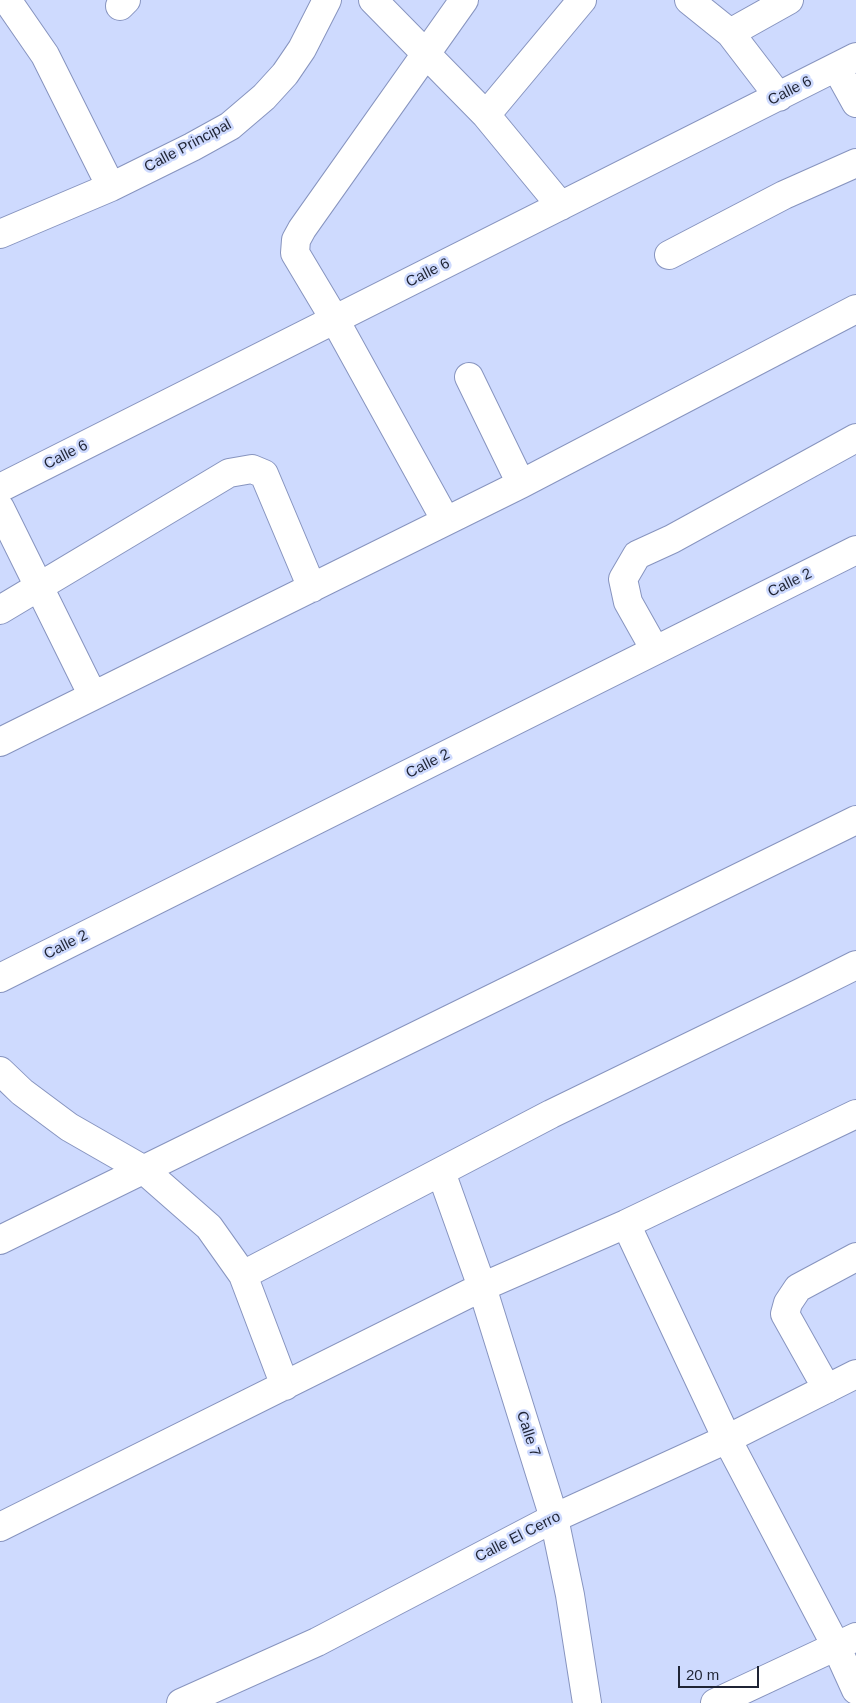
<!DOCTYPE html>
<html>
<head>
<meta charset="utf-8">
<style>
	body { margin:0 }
	#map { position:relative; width:856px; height:1703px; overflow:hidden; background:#cedafe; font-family:Helvetica,sans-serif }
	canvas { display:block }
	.scale { position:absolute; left:678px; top:1666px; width:81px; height:22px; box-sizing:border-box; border:2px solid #1f2435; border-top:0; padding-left:6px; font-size:15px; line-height:18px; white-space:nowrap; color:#1f2435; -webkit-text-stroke:4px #cedafe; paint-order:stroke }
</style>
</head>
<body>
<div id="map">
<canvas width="856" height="1703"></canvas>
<div class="scale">20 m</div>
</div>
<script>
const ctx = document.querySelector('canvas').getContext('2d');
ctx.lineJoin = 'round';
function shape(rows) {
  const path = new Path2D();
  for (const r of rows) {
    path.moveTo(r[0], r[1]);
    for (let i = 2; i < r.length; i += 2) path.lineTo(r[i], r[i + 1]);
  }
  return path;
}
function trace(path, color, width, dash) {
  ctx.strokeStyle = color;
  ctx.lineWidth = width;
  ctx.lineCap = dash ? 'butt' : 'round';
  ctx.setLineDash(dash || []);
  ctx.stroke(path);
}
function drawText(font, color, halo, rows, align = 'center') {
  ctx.font = font + ' Helvetica,sans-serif';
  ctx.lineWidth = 5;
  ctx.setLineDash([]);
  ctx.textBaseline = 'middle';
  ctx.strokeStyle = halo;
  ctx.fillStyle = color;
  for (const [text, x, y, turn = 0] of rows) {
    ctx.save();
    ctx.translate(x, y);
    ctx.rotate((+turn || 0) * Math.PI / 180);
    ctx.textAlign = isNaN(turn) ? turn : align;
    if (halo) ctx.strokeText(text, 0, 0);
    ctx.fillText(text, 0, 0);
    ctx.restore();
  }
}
const street = shape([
	[7,0,45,55,111,187],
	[373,0,486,115,561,206],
	[689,0,730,33,779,97],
	[120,6,126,0],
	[730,33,789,0],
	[836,67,856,103],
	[486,115,582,0],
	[0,234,111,187,192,147,230,126,264,97,285,74,302,49,327,0],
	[669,255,784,195,856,163],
	[469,377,521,484],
	[0,488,856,57],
	[0,508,93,696],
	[446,521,335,320,295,253,296,240,302,229,464,0],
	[0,610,229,473,252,469,264,474,312,588],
	[655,650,628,602,623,579,637,555,672,539,856,438],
	[0,742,521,484,856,309],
	[0,978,856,550],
	[0,1071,22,1092,69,1127,144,1170,209,1227,243,1275,285,1386],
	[441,1172,482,1287,554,1518,570,1595,587,1703],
	[626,1224,727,1439,836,1646,856,1690],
	[0,1240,856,820],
	[243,1275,551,1114,802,992,856,965],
	[827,1389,785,1314,788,1303,798,1288,856,1257],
	[0,1527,482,1287,626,1224,856,1114],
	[181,1703,317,1642,554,1518,727,1439,856,1374],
	[715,1703,856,1637]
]);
trace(street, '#8794bf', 30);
trace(street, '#fff', 28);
drawText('15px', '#1f2435', '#cedafe', [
	["Calle 6",790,91,-27],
	["Calle Principal",188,146,-28],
	["Calle 6",428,273,-27],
	["Calle 6",66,455,-27],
	["Calle 2",790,583,-26],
	["Calle 2",428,764,-27],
	["Calle 2",66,945,-27],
	["Calle 7",528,1434,72],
	["Calle El Cerro",518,1537,-27]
]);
</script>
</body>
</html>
